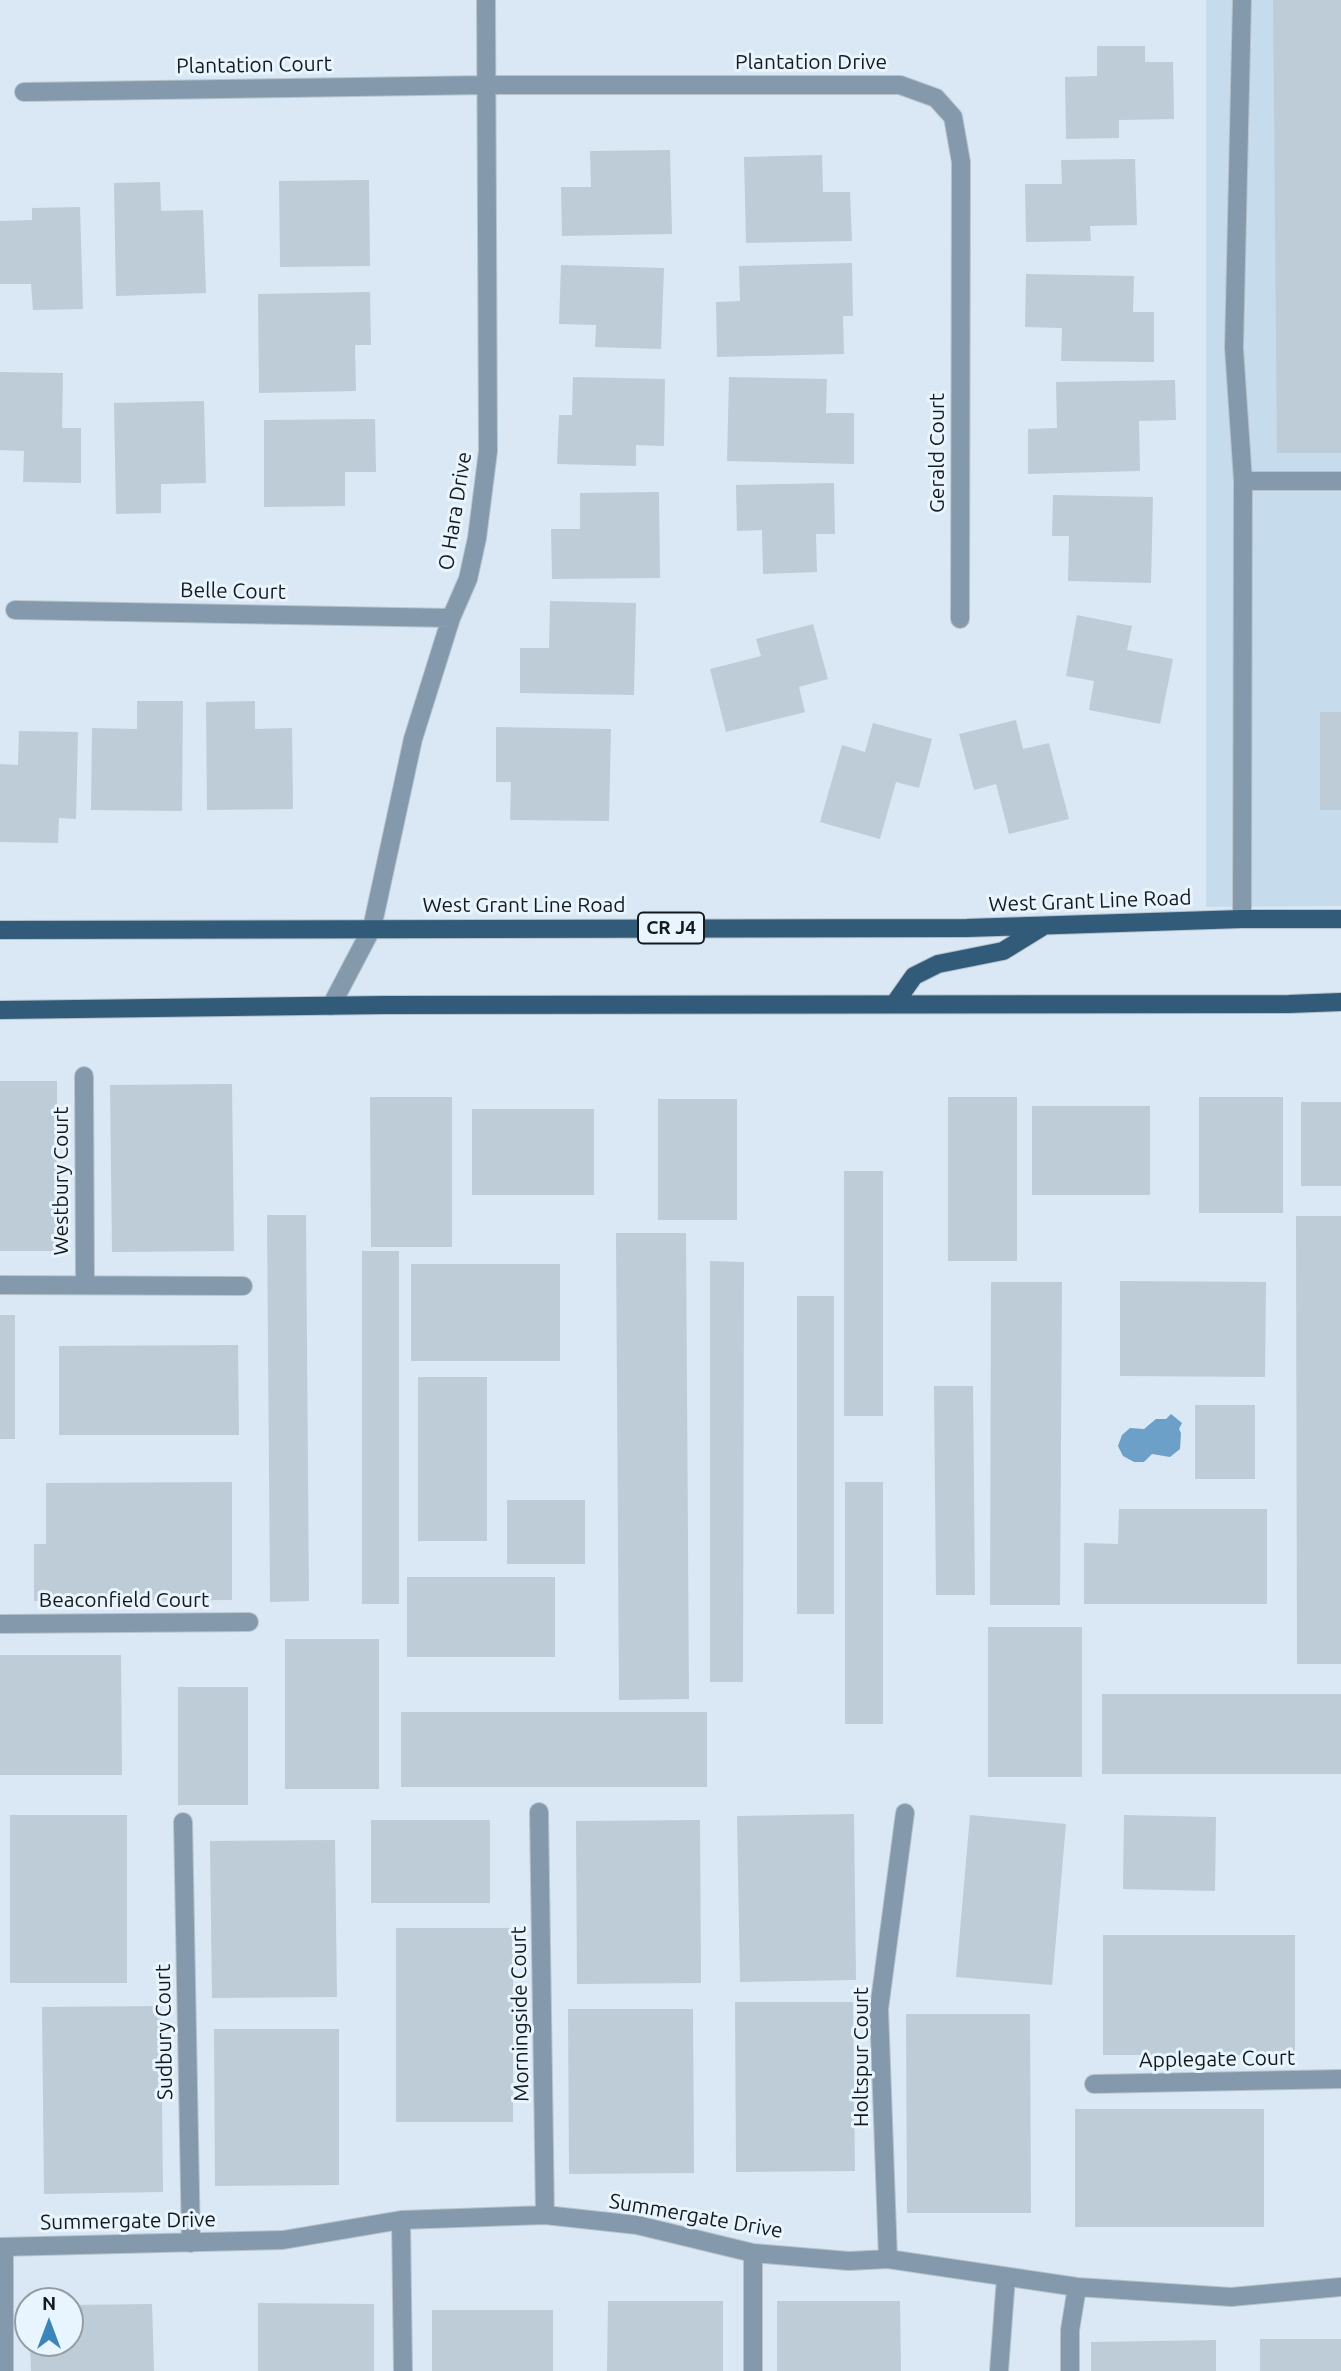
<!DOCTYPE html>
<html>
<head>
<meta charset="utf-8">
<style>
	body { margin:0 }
	#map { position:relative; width:1341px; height:2371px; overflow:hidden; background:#d9e8f4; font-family:Ubuntu,sans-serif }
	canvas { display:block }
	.north { position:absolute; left:14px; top:2287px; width:70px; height:70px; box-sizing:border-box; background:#e9f5fe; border:2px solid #949da4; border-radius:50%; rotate:0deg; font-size:19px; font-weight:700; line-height:28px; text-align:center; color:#151a1e }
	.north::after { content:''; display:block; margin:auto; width:24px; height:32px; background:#3b85b9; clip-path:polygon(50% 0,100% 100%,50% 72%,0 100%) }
</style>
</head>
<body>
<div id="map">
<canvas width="1341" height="2371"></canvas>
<div class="north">N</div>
</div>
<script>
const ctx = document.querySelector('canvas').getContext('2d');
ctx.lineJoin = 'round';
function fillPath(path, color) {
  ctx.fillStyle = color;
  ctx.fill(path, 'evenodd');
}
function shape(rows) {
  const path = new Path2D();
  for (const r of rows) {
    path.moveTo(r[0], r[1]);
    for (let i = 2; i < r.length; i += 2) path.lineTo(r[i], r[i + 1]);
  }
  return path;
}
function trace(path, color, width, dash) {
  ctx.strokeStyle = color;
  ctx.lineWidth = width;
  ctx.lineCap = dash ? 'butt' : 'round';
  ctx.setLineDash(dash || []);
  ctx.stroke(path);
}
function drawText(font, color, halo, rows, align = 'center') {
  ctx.font = font + ' Ubuntu,sans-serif';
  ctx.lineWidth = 6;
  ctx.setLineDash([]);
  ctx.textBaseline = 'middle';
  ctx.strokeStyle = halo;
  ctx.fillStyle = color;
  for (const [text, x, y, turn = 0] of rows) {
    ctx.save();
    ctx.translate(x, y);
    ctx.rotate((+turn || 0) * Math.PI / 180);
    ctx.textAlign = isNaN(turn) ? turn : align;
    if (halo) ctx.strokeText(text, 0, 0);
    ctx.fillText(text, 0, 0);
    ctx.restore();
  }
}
fillPath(shape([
	[1206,0,1341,0,1341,906,1206,907]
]), '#c6dbec');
fillPath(shape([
	[1171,1414,1182,1423,1179,1429,1181,1433,1180,1449,1170,1457,1152,1454,1144,1462,1134,1462,1123,1456,1118,1446,1122,1435,1130,1428,1144,1429,1156,1419,1166,1419]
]), '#6da0c8');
fillPath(shape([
	[1273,0,1341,0,1341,453,1277,453],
	[1097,46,1145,46,1145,62,1173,62,1174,119,1119,120,1119,138,1066,139,1065,77,1097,76],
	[670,150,672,234,562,236,561,187,591,187,590,151],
	[822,155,823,192,850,192,852,241,746,243,744,157],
	[1135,159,1137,225,1090,226,1091,241,1026,242,1025,184,1062,184,1061,160],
	[369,180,370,266,280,267,279,181],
	[160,182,161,211,203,210,206,293,116,296,114,183],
	[80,207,83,309,33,310,31,284,0,284,0,221,32,220,32,208],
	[852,263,853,316,843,316,844,354,717,357,716,302,740,301,739,266],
	[561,265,664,268,661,349,595,347,596,325,559,324],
	[1026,274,1134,276,1133,312,1154,312,1154,362,1061,361,1062,328,1025,327],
	[370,292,371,345,355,345,356,391,259,393,258,294],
	[0,372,63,373,62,428,81,428,81,483,23,482,24,451,0,450],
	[573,377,665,379,664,446,636,445,636,466,557,464,559,415,572,415],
	[729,377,827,379,826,413,854,413,854,464,727,461],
	[1175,380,1176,420,1139,421,1140,471,1028,474,1028,429,1057,428,1056,382],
	[204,401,206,483,161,484,161,513,116,514,114,403],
	[375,419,376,472,345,472,345,506,264,507,264,420],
	[834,483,835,534,816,534,817,572,763,574,762,530,737,531,736,485],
	[659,492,660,578,552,579,551,529,580,529,580,493],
	[1053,495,1153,497,1151,583,1068,581,1069,536,1052,536],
	[550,601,636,603,634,695,520,693,520,648,549,648],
	[1077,615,1132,626,1127,650,1173,659,1160,724,1089,710,1094,681,1066,676],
	[813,624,828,679,799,687,805,712,726,732,710,669,761,656,756,639],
	[137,701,183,701,182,811,91,810,92,728,137,729],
	[255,701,255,729,292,728,293,809,207,810,206,702],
	[1320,712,1341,712,1341,810,1320,810],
	[1016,720,1023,749,1049,743,1069,819,1009,834,996,784,974,790,959,734],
	[873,723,932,739,919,788,896,782,880,839,820,822,842,745,865,752],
	[496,727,611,729,609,821,510,820,511,782,496,782],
	[19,731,78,732,76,819,59,818,58,843,0,842,0,764,18,765],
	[0,1081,57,1081,57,1251,0,1251],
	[232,1084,234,1251,112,1252,110,1085],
	[370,1097,452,1097,452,1247,371,1247],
	[948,1097,1017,1097,1017,1261,948,1261],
	[1199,1097,1283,1097,1283,1213,1199,1213],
	[658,1099,737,1099,737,1220,658,1220],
	[1301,1102,1341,1102,1341,1186,1301,1186],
	[1032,1106,1150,1106,1150,1195,1032,1195],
	[472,1109,594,1109,594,1195,472,1195],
	[844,1171,883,1171,883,1416,844,1416],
	[267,1215,306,1215,309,1601,270,1602],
	[1296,1216,1341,1216,1341,1664,1297,1664],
	[616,1233,686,1233,689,1699,619,1700],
	[362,1251,399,1251,399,1604,362,1604],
	[710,1261,744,1262,743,1682,710,1682],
	[411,1264,560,1264,560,1361,411,1361],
	[1120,1281,1266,1282,1265,1377,1120,1376],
	[991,1282,1062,1282,1060,1605,990,1605],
	[797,1296,834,1296,834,1614,797,1614],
	[0,1315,15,1315,15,1439,0,1439],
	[238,1345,239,1435,59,1435,59,1346],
	[418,1377,487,1377,487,1541,418,1541],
	[934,1386,973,1386,975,1595,936,1595],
	[1195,1405,1255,1405,1255,1479,1195,1479],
	[232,1482,232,1600,34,1601,34,1544,46,1544,46,1483],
	[845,1482,883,1482,883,1724,845,1724],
	[507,1500,585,1500,585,1564,507,1564],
	[1119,1509,1267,1509,1267,1604,1084,1604,1084,1543,1118,1544],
	[407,1577,555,1577,555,1657,407,1657],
	[988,1627,1082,1627,1082,1777,988,1777],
	[285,1639,379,1639,379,1789,285,1789],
	[0,1655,121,1655,122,1775,0,1775],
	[178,1687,248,1687,248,1805,178,1805],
	[1102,1694,1341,1694,1341,1774,1102,1774],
	[401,1712,707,1712,707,1787,401,1787],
	[854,1814,856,1980,740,1982,737,1816],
	[10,1815,127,1815,127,1983,10,1983],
	[970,1815,1066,1824,1052,1985,956,1977],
	[1124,1815,1216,1817,1215,1891,1123,1889],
	[371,1820,490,1820,490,1903,371,1903],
	[700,1820,701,1983,577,1984,576,1821],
	[335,1840,337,1997,212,1998,210,1841],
	[396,1928,513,1928,513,2122,396,2122],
	[1103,1935,1295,1935,1295,2055,1103,2055],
	[735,2002,853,2002,855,2171,736,2172],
	[161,2006,163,2192,44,2194,42,2007],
	[568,2009,693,2009,694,2173,569,2174],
	[906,2014,1030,2014,1031,2213,907,2213],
	[214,2029,339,2029,339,2185,215,2186],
	[1075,2109,1264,2109,1264,2227,1075,2227],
	[608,2301,723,2301,723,2371,607,2371],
	[777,2301,900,2301,901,2371,777,2371],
	[258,2303,374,2304,374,2371,258,2371],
	[152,2304,154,2371,31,2371,30,2343,70,2343,70,2305],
	[432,2310,553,2310,553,2371,432,2371],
	[1260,2339,1341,2339,1341,2371,1260,2371],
	[1216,2340,1216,2371,1091,2371,1091,2342]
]), '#bdccd7');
const lane = shape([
	[1242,0,1234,348,1243,481],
	[1242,919,1243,481,1341,481]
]);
const street = shape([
	[24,92,486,85,900,85,936,98,953,117,961,162,960,619],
	[15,610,451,618],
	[331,1006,372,928,413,739,451,618,468,579,477,538,488,451,486,0],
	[84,1076,85,1284],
	[0,1285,243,1286],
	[0,1624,249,1622],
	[539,1812,545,2215],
	[183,1822,191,2243],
	[1094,2084,1341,2079],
	[401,2220,403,2371],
	[0,2247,283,2240,401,2220,545,2215,637,2225,753,2253,849,2261,888,2259,1077,2287,1231,2297,1341,2287],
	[4,2247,4,2371],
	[888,2259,879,2009,905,1813],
	[753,2371,753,2253],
	[999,2371,1006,2277],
	[1070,2371,1070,2330,1077,2287]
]);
const primary = shape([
	[0,930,967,928,1242,919,1341,919],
	[895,1003,914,976,938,964,1003,951,1042,927],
	[0,1010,384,1005,1289,1004,1341,1002]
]);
trace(lane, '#b6c3cd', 20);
trace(street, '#b6c3cd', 20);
trace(primary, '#b6c3cd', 20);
trace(lane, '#849aac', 18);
trace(street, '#849aac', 18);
trace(primary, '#325b7a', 18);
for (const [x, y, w] of [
	[671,928,66]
]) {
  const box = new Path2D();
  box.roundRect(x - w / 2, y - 15.5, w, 31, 5);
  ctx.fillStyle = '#e9f5fe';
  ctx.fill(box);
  trace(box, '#151a1e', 2);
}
drawText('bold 19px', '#151a1e', null, [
	["CR J4",671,928]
]);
drawText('21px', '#151a1e', '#e9f5fe', [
	["Plantation Drive",811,62],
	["Plantation Court",254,65,-1],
	["Gerald Court",937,453,-90],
	["O Hara Drive",455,511,-81],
	["Belle Court",233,591,1],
	["West Grant Line Road",1090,901,-2],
	["West Grant Line Road",524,905],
	["Westbury Court",61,1181,-90],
	["Beaconfield Court",124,1600],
	["Morningside Court",520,2014,-91],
	["Sudbury Court",164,2032,-91],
	["Holtspur Court",861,2057,-90],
	["Applegate Court",1217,2059,-1],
	["Summergate Drive",696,2216,10],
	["Summergate Drive",128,2221,-1]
]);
</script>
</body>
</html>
